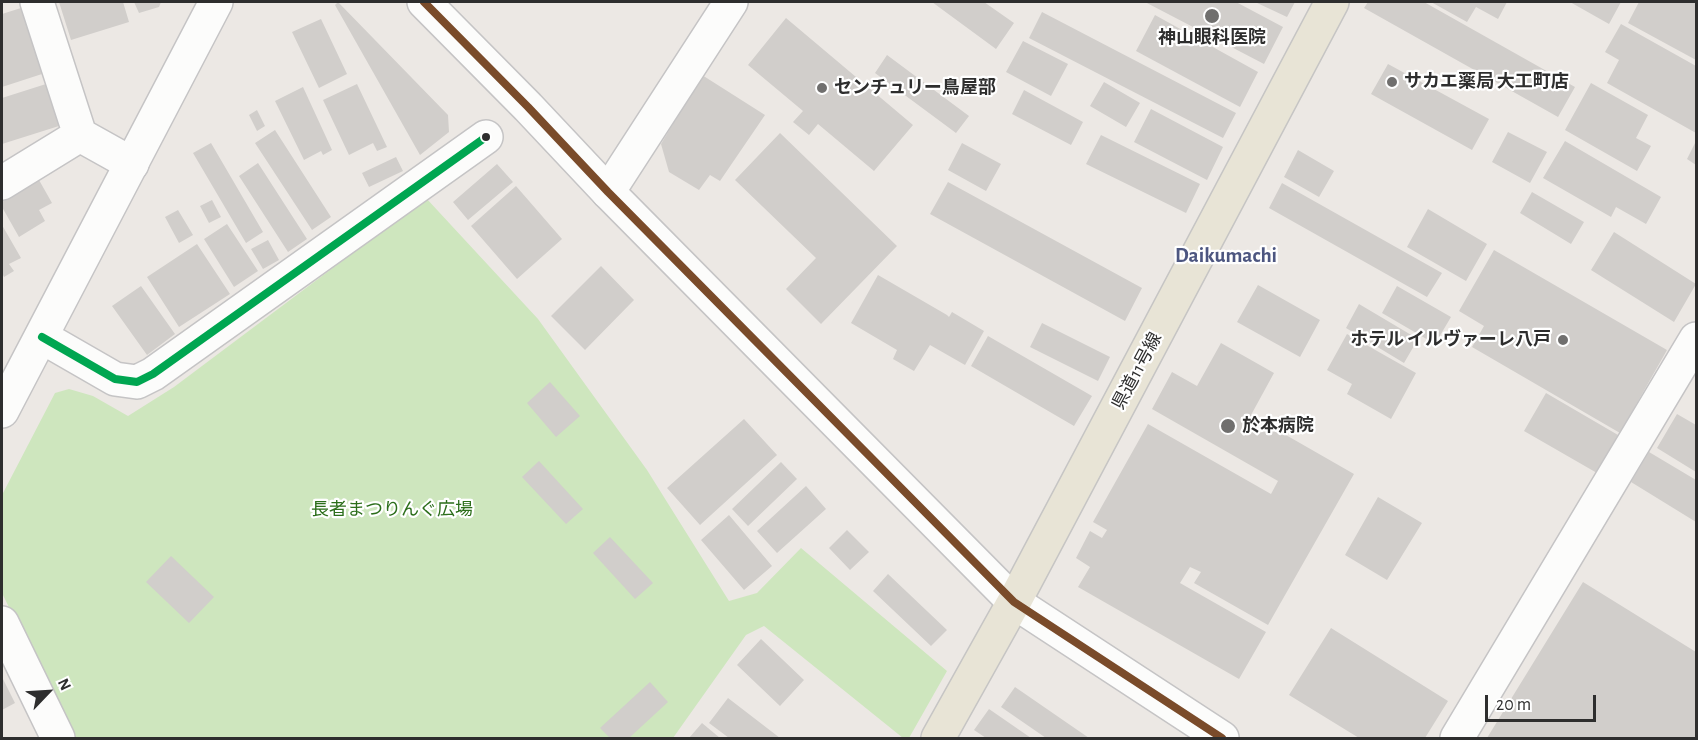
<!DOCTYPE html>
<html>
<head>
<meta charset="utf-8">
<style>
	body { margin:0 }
	#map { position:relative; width:1698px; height:740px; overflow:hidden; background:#ece8e4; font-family:"Alegreya Sans",sans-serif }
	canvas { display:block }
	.frame { position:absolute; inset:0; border:3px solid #2e2e2e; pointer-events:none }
	.north { position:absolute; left:18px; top:662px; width:60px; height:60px; -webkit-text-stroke:4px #fff; paint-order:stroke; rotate:65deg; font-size:16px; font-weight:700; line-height:24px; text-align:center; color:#2e2e2e }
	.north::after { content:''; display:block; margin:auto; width:21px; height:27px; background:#2e2e2e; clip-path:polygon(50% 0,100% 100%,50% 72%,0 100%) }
	.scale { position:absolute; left:1485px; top:695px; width:111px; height:27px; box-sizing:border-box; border:3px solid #2e2e2e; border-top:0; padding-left:8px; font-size:18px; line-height:21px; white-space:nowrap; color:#2e2e2e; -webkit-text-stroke:4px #fff; paint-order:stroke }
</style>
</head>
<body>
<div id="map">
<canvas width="1698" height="740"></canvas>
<div class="frame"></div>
<div class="north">N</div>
<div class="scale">20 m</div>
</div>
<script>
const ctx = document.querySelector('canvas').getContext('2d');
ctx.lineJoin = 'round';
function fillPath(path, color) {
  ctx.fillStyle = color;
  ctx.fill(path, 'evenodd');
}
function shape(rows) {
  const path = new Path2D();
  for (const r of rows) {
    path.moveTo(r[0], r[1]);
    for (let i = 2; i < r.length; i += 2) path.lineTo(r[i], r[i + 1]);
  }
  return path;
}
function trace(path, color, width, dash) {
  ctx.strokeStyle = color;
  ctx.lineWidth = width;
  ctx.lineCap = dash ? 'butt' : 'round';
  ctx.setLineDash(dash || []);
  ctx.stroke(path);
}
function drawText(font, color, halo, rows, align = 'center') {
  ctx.font = font + ' "Alegreya Sans","Noto Sans JP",sans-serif';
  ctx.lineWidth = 4.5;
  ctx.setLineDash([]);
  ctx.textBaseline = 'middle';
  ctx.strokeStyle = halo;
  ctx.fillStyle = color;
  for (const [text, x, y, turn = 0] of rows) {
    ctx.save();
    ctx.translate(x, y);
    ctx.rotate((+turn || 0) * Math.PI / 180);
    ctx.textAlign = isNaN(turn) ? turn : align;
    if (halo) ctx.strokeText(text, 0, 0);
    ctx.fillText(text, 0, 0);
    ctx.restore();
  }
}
fillPath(shape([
	[426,198,538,319,647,470,729,601,757,593,801,548,947,671,909,738,903,738,764,626,746,635,673,738,73,738,2,593,2,495,55,393,69,389,93,396,128,416,174,387]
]), '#cee6be');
fillPath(shape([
	[59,2,123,2,129,22,71,40],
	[134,2,161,2,159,7,139,13],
	[338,2,448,115,449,132,420,155,335,5],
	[932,2,984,2,1014,23,996,49],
	[1145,2,1236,2,1283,27,1264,64],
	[1255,2,1295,2,1287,17],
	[1368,2,1424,2,1575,87,1558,117,1364,8],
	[1431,2,1507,2,1498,19,1476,7,1467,22],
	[1570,2,1621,2,1609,24],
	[1639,2,1696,2,1696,60,1628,23],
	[21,8,42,74,2,87,2,14],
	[1042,12,1236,113,1223,138,1029,38],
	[1155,15,1258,72,1240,107,1136,51],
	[786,18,913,125,874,171,818,124,809,135,793,122,803,111,748,65],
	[321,19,347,74,319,88,292,32],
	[1621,24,1696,66,1696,133,1607,83,1619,60,1605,52],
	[1023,41,1068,64,1051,96,1006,72],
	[887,55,969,116,956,133,875,73],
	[1388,64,1489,119,1472,150,1371,94],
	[702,75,765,115,720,181,710,175,699,190,669,172,661,144],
	[1104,82,1140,103,1126,127,1090,106],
	[1591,83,1648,115,1636,138,1651,146,1637,171,1565,130],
	[46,84,59,126,2,144,2,98],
	[357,84,387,147,377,151,373,143,349,155,323,100],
	[303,87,332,150,323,155,321,151,304,160,275,101],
	[1024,90,1083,122,1071,145,1012,114],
	[1151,109,1223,147,1207,180,1134,142],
	[257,110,265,126,257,131,249,115],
	[275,130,331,217,312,230,255,143],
	[1508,132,1547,152,1530,183,1492,162],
	[780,133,897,246,821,324,786,289,816,258,735,180],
	[1101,135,1200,184,1186,213,1086,164],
	[1565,141,1661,197,1646,224,1616,207,1611,217,1543,178],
	[1696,141,1696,165,1687,159],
	[211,143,263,232,246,243,193,153],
	[962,143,1001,164,986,191,948,170],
	[1298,150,1334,171,1319,197,1284,177],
	[396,157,403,171,369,187,362,173],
	[258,163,307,239,288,252,239,176],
	[497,164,513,182,468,220,453,202],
	[39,180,52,203,39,210,45,221,19,237,2,207,2,202],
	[948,182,1142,288,1125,321,930,214],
	[1282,183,1442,273,1427,297,1269,208],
	[516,186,562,239,517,279,471,226],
	[1532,192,1584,222,1571,244,1520,213],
	[212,200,221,217,209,223,200,206],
	[1428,209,1487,244,1466,281,1407,247],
	[178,210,193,235,179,243,165,217],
	[227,224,258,271,234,287,204,239],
	[2,225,21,258,9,264,14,271,4,277,2,273],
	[1614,232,1696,284,1674,322,1591,270],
	[268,240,279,260,263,269,251,249],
	[197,244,230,294,179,327,147,277],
	[1494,250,1667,350,1620,433,1472,347,1484,326,1459,311],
	[601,266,634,300,585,350,551,316],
	[878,275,947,315,949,317,952,312,984,331,965,365,930,345,914,371,893,359,897,350,851,323],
	[1258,285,1320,320,1300,357,1237,322],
	[141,286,175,334,147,355,112,306],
	[1397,286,1451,317,1435,344,1382,313],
	[1359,304,1418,339,1404,363,1346,328],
	[1042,323,1110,357,1098,381,1030,347],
	[1347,334,1416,373,1391,419,1347,394,1352,384,1327,370],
	[988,336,1092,396,1074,426,971,366],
	[1221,343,1274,373,1251,415,1354,474,1268,625,1194,583,1201,572,1190,567,1180,583,1266,632,1239,679,1078,587,1090,567,1076,558,1090,531,1102,538,1107,530,1093,522,1148,424,1271,494,1278,481,1152,409,1172,372,1197,386],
	[550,382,580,416,556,437,527,403],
	[1546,393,1618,435,1597,473,1524,431],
	[1677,414,1696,425,1696,472,1657,448],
	[744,419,777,455,700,525,667,488],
	[1649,452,1696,480,1696,522,1631,482],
	[539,461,583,509,566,524,522,477],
	[781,462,797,479,748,526,732,509],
	[806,486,826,509,777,553,757,531],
	[1378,497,1422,523,1387,580,1345,555],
	[729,515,772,566,744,590,701,540],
	[847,530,869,552,850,570,829,548],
	[610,537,653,583,635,599,593,553],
	[171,556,214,597,189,623,146,582],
	[888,574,947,630,931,646,873,591],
	[1583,582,1696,652,1695,738,1487,738],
	[1331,628,1448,701,1425,738,1359,738,1289,695],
	[761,639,804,680,780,706,737,665],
	[2,677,15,703,2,710],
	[650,682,668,702,629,738,610,738,600,728],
	[1015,687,1089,738,1046,738,1001,707],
	[728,698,780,738,729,738,709,723],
	[989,709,1031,738,986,738,974,730],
	[702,723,720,738,689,738]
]), '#d1cecb');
const street = shape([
	[37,2,80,135,132,164],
	[2,183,80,135],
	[608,192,731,2],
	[42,337,115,379,137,382,153,374,486,137],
	[2,623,58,738],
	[1457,738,1696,339]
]);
const secondary = shape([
	[424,2,528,107,608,192,1014,602,1222,738],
	[2,411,216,2]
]);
const primary = shape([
	[938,738,1014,602,1332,2]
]);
trace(street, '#c5c4c5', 36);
trace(secondary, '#c5c4c5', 36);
trace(primary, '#c6c5c4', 36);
trace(street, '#fcfcfb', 33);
trace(secondary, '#fcfcfb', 33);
trace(primary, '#e8e4d6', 33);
trace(shape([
	[424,2,528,107,608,192,1014,602,1222,738]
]), '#7a4b2a', 8);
trace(shape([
	[42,337,115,379,137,382,153,374,486,137]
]), '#00a651', 8);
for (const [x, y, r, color] of [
	[1212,16,8,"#706f6e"],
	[1392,82,6,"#706f6e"],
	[822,88,6,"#706f6e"],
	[486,137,5,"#2e2e2e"],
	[1563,340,6,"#706f6e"],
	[1228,426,8,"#706f6e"]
]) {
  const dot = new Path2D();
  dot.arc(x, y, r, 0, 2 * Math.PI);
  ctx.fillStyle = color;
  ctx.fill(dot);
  trace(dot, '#fff', 2);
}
drawText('bold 18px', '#2e2e2e', '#fff', [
	["神山眼科医院",1212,38,"center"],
	["サカエ薬局 大工町店",1404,82],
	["センチュリー鳥屋部",834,88],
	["ホテル イルヴァーレ八戸",1551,340,"right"],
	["於本病院",1242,426]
], 'left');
drawText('18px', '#2e2e2e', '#fff', [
	["県道11号線",1137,371,-62]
]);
drawText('18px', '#2c6e1b', '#fff', [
	["長者まつりんぐ広場",392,510]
]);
drawText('bold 21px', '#4d5680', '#fff', [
	["Daikumachi",1226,256]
]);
</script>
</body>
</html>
